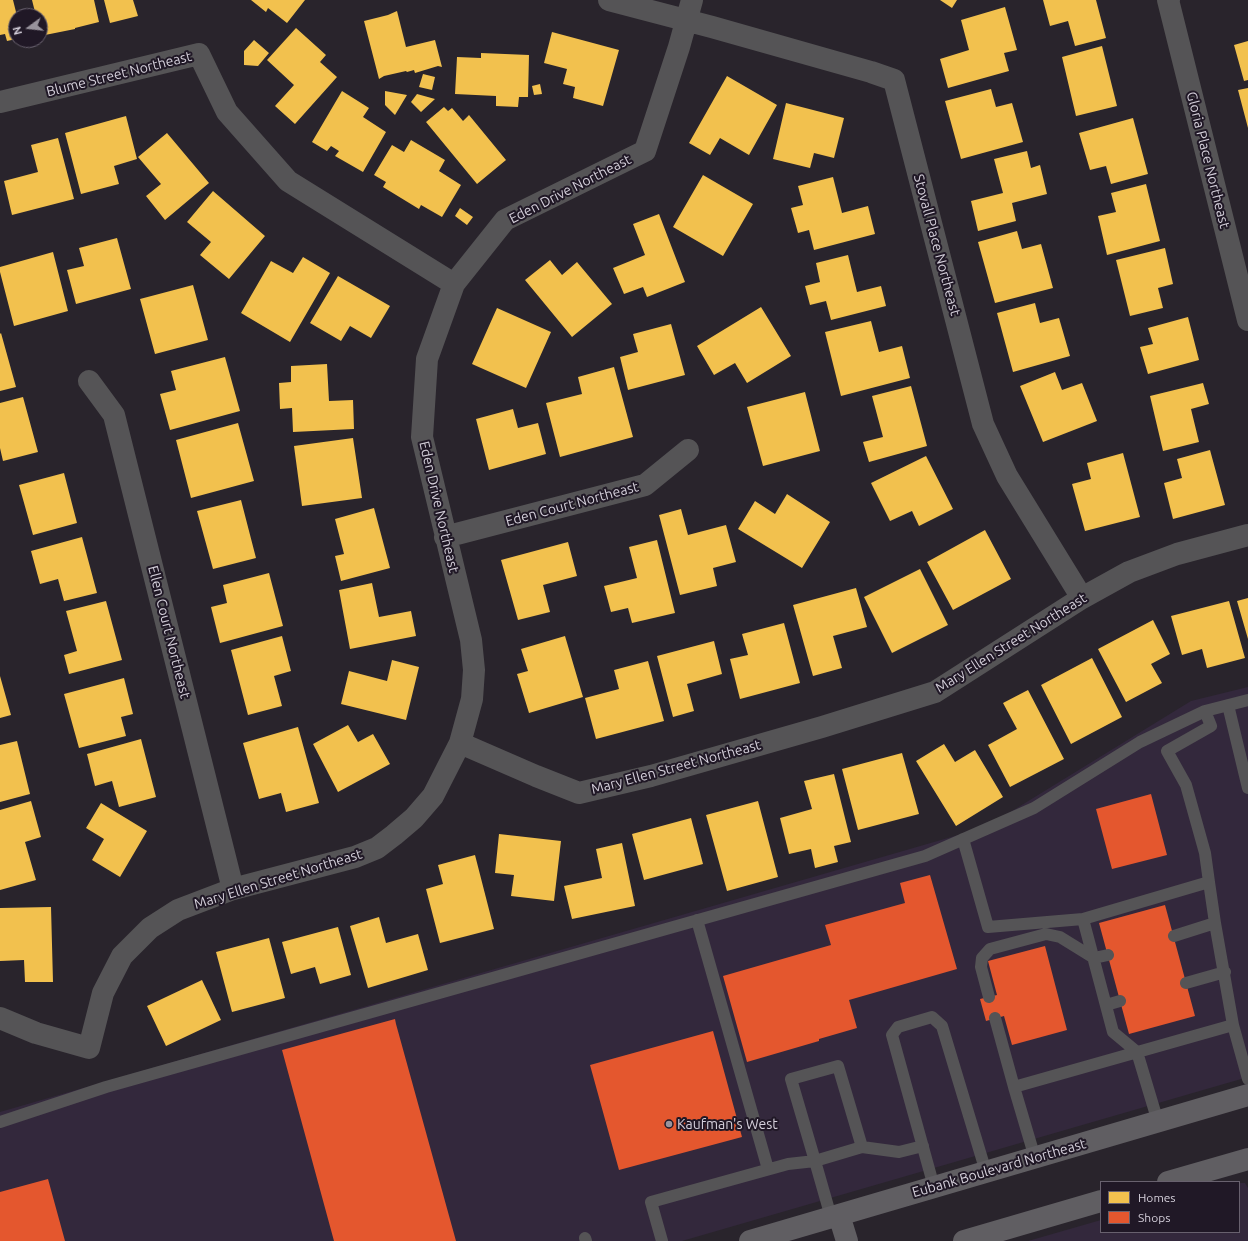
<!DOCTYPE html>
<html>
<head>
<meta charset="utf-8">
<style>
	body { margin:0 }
	#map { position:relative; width:1248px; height:1241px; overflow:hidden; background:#29242c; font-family:Ubuntu,sans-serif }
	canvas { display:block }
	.legend { position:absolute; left:1100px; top:1181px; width:140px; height:52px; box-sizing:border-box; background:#201826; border:1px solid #68616e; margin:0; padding:5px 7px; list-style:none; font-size:12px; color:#d4cfda }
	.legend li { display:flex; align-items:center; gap:8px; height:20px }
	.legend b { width:20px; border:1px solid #68616e }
	.north { position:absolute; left:8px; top:8px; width:40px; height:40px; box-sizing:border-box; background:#201826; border:1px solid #68616e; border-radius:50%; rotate:255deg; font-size:11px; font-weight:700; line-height:16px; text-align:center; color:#d4cfda }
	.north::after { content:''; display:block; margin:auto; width:14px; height:18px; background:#98939d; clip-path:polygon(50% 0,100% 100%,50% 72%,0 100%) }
</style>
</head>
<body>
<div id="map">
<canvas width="1248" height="1241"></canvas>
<ul class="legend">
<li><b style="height:11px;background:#f2c14e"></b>Homes</li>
<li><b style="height:11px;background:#e4572e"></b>Shops</li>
</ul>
<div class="north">N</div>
</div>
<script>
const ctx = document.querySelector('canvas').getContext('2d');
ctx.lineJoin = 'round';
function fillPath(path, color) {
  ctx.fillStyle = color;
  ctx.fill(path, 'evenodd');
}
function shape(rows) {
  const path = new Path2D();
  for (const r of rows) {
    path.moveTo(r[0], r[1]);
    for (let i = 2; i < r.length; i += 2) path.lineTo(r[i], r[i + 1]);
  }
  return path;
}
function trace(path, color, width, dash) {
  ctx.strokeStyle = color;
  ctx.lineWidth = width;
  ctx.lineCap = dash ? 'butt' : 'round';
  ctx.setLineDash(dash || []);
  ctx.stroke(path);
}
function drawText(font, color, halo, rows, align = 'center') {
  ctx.font = font + ' Ubuntu,sans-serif';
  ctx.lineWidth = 4;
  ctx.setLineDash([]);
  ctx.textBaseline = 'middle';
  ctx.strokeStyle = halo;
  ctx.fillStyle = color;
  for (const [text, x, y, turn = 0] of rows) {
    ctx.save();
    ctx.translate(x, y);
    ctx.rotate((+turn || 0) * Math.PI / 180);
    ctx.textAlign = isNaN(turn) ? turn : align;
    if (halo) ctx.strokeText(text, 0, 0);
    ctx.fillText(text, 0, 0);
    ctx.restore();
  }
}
fillPath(shape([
	[1248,687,1248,1077,682,1241,0,1241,0,1112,986,827,1191,701],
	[1239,1183,1245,1183,1248,1188,1248,1241,1028,1241,1101,1220,1101,1232,1239,1232]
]), '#33283c');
fillPath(shape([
	[0,0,13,0,17,16,16,16,16,39,7,41,5,34,0,35],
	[32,0,94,0,99,22,75,28,75,29,40,36,40,16,36,16],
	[104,0,133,0,138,16,110,23],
	[251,0,305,0,287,23,268,8,266,12],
	[940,0,957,0,952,8],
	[1043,0,1096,0,1106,38,1075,46,1068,21,1050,26],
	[1005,7,1017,50,1004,53,1009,71,948,88,940,59,969,50,961,20],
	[397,11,406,47,435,40,442,67,438,66,415,73,414,70,407,72,406,71,384,76,379,79,364,21,388,15],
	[296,28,326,55,320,62,337,77,295,124,275,106,294,85,267,60],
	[552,32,619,50,603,106,573,98,575,87,563,84,567,69,544,63],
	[254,40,269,53,258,66,244,65,244,51],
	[1248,41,1248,80,1244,81,1234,45],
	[1102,46,1117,106,1076,116,1062,57],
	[481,53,529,55,528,97,519,97,518,107,496,106,496,96,455,94,457,57,481,58],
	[423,74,435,77,432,90,419,87],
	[727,76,777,105,749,155,720,138,710,155,689,143],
	[540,84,542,94,534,95,532,86],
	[1248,88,1248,128,1238,90],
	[991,89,996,107,1012,103,1023,142,961,159,945,101],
	[342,91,369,108,363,117,386,132,363,172,335,156,339,151,331,146,327,151,312,142],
	[385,91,407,95,395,115,385,105],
	[417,94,435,99,421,112,411,102],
	[786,103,844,118,834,158,814,153,810,168,773,159],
	[444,107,448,111,452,108,463,121,469,115,506,160,477,184,426,122],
	[126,116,137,159,114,166,119,184,81,194,65,133],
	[1133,118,1148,174,1111,184,1106,166,1090,170,1079,133],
	[167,133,209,183,165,220,146,196,161,184,138,157],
	[58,138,74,199,12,215,4,181,38,172,31,145],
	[411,140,445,160,439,171,461,185,442,217,421,205,419,209,383,187,386,182,374,175,392,145,404,152],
	[1027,151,1031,168,1040,165,1047,194,1012,203,1016,221,978,231,971,201,1003,193,994,159],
	[703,175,753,204,723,256,673,227],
	[833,177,842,213,868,206,875,234,814,250,809,230,798,233,791,208,803,205,798,186],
	[1146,184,1160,241,1107,255,1098,216,1116,212,1111,193],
	[213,191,265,236,229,279,200,255,211,242,187,222],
	[460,208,473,217,467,225,455,216],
	[659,214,685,282,647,297,643,287,624,294,613,268,645,255,633,224],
	[1017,231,1022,249,1041,244,1053,288,995,303,978,242],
	[117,238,131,289,76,304,67,270,84,266,79,248],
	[1165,248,1173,284,1158,288,1163,308,1130,316,1116,260],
	[53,252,68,311,14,326,0,272,0,267],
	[848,255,857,292,881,286,886,306,831,320,826,301,810,305,805,286,820,282,816,263],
	[303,257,330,273,290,342,241,313,271,261,293,273],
	[550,260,562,275,577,262,612,304,572,337,525,280],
	[338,276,390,306,371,338,350,326,341,341,310,323],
	[193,285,208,340,155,354,140,299],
	[1035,303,1040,323,1059,318,1070,356,1013,372,997,313],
	[761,307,791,356,747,383,735,363,714,375,697,346],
	[497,308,551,332,526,388,472,364],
	[1188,317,1199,360,1148,374,1140,347,1153,344,1148,328],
	[871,321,879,352,902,346,910,378,841,396,825,332],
	[671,324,685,375,628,390,620,357,638,352,633,334],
	[1,333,16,387,0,391,0,334],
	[225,357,240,411,170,430,160,394,176,390,171,371],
	[327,364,329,401,353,400,354,429,293,432,292,408,280,409,279,383,291,382,291,366],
	[614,367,633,437,560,457,546,403,582,394,578,377],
	[1055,372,1062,390,1082,383,1097,421,1043,442,1020,386],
	[1203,383,1209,404,1191,409,1199,442,1163,451,1150,396],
	[911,386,927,446,869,462,863,442,883,437,872,396],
	[805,392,820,451,763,466,747,407],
	[23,397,38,452,3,461,0,448,0,403],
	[513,409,518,428,538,423,546,454,489,470,476,419],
	[238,423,254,481,191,498,176,440],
	[353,438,362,498,302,506,294,446],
	[1210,450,1225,505,1173,519,1164,483,1182,478,1177,459],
	[1123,453,1140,517,1085,531,1072,484,1091,479,1087,463],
	[926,456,953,509,919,526,912,511,890,521,871,483],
	[64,473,77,523,33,535,19,485],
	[787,494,830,522,802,568,738,529,755,501,775,514],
	[241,500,256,558,213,569,197,511],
	[374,508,390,568,341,581,335,556,344,554,335,519],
	[681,509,688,535,726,525,736,562,713,568,717,586,680,595,659,515],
	[985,530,1011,579,953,610,927,562],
	[82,537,97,593,64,601,58,579,40,584,31,551],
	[657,540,675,613,632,623,628,608,611,612,604,586,637,578,629,547],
	[568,542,577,576,543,585,550,612,518,620,501,560],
	[920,569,948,625,892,653,864,597],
	[269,573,283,626,220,643,211,607,227,603,223,585],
	[372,583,379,617,411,611,416,636,350,649,339,590],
	[856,588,867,627,833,636,842,668,813,676,793,605],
	[1248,598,1248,639,1237,601],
	[106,601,122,660,69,674,64,655,77,651,66,611],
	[1229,601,1245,658,1207,668,1202,649,1182,655,1171,616],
	[1153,620,1170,654,1151,664,1162,683,1126,702,1098,649],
	[784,623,800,683,740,699,730,659,748,655,742,634],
	[282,636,291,671,274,676,282,706,248,715,231,650],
	[565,636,583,697,529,713,517,674,528,671,521,649],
	[714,641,722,674,687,684,694,711,673,717,657,656],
	[1092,658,1122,717,1071,744,1041,685],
	[392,660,419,667,406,720,341,704,349,671,387,681],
	[648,661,664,721,596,739,585,698,619,689,614,670],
	[0,676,11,715,0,718],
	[124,678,133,714,121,717,126,736,79,748,64,694],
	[1028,690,1064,759,1010,787,988,745,1017,729,1003,703],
	[348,725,358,742,373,734,390,764,338,792,313,744],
	[298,727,319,803,286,812,281,793,259,799,243,743],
	[141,739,156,797,119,807,112,781,95,786,87,754],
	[17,741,30,794,0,802,0,745],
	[944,744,955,762,975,750,1003,797,956,826,916,761],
	[902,753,919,814,858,830,842,769],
	[834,774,851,842,834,846,838,862,815,868,811,849,789,854,780,818,812,809,804,781],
	[31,801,41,837,25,842,36,880,0,890,0,810],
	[758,801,778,877,727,891,706,815],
	[101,803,147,831,120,877,92,860,104,839,86,828],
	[691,818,703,864,644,880,632,834],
	[499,834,561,841,554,901,511,896,514,875,495,873],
	[622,843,635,906,572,919,564,886,602,878,596,849],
	[475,855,494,929,440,943,426,889,443,884,438,865],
	[51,907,53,982,25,982,24,960,0,961,0,908],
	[379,917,386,943,418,934,428,970,368,988,350,926],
	[338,927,351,975,320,984,315,967,291,974,282,942],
	[269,938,285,998,232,1012,216,952],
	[202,980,221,1020,166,1046,147,1006]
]), '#f2c14e');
fillPath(shape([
	[1151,794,1167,855,1112,869,1096,809],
	[930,875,957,969,849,1000,857,1028,819,1039,819,1041,747,1062,723,976,831,945,825,925,905,903,900,883],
	[1165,905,1195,1016,1129,1034,1099,923],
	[1045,946,1067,1030,1012,1045,1004,1016,986,1021,980,999,997,995,988,961],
	[395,1019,396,1024,456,1241,334,1241,282,1050],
	[713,1031,742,1137,619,1170,590,1065],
	[48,1179,65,1241,0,1241,0,1192]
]), '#e4572e');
trace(shape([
	[1228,705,1248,788],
	[1205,711,1211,726,1167,751,1186,785,1205,853,1209,882],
	[963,839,988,927,1083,919,1209,882,1215,923,1233,1025,1248,1079],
	[1083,919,1113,1032,1137,1052,1158,1122],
	[697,920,768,1169],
	[1174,936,1215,923],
	[1186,983,1225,972],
	[989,997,981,967,982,958,990,949,1046,934,1060,937,1094,958,1108,955],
	[1106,1005,1120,1001],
	[995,1018,1014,1087],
	[0,1122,106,1087,925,856,1034,808,1140,742,1205,711,1248,700],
	[862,1147,899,1152,923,1146],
	[1035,1158,1014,1087,1233,1025],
	[934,1187,892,1035,898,1027,932,1017,942,1026,986,1172],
	[585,1238,586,1241],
	[662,1241,651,1202,788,1164,815,1161,862,1147,838,1066,791,1079,815,1161,831,1217]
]), '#555456', 12);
trace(shape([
	[609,0,712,27,871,72,894,80,983,424,1007,476,1082,598],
	[1169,0,1168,0,1248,320],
	[0,102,199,54,227,112,288,181,454,284],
	[89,381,114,415,233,889],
	[445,537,645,485,688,450],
	[460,743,536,776,579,793,651,776,822,727,935,692,1082,598,1129,572,1177,554,1248,535],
	[0,1018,36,1033,89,1048,103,993,122,956,150,928,178,910,233,889,355,857,377,848,394,835,414,818,433,796,460,743,472,699,474,670,471,640,422,437,427,359,454,284,505,220,645,151,679,47,692,0]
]), '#555456', 22);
trace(shape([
	[1168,1182,1248,1159],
	[839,1215,847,1241],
	[750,1241,1248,1095],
	[964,1241,1101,1201]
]), '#605e62', 22);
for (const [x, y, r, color] of [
	[669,1124,4,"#98939d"]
]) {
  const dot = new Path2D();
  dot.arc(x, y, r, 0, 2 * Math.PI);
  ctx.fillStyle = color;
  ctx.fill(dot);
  trace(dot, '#201826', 1.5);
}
drawText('14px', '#d4cfda', '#201826', [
	["Blume Street Northeast",119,74,-14],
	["Gloria Place Northeast",1208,160,76],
	["Eden Drive Northeast",570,189,-27],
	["Stovall Place Northeast",937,245,75],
	["Eden Court Northeast",572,504,-15],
	["Eden Drive Northeast",439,507,77],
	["Ellen Court Northeast",169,632,76],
	["Mary Ellen Street Northeast",1011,643,-32],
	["Mary Ellen Street Northeast",676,767,-15],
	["Mary Ellen Street Northeast",278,879,-17],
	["Eubank Boulevard Northeast",999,1168,-16]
]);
drawText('14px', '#d4cfda', '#201826', [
	["Kaufman's West",677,1124]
], 'left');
</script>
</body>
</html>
